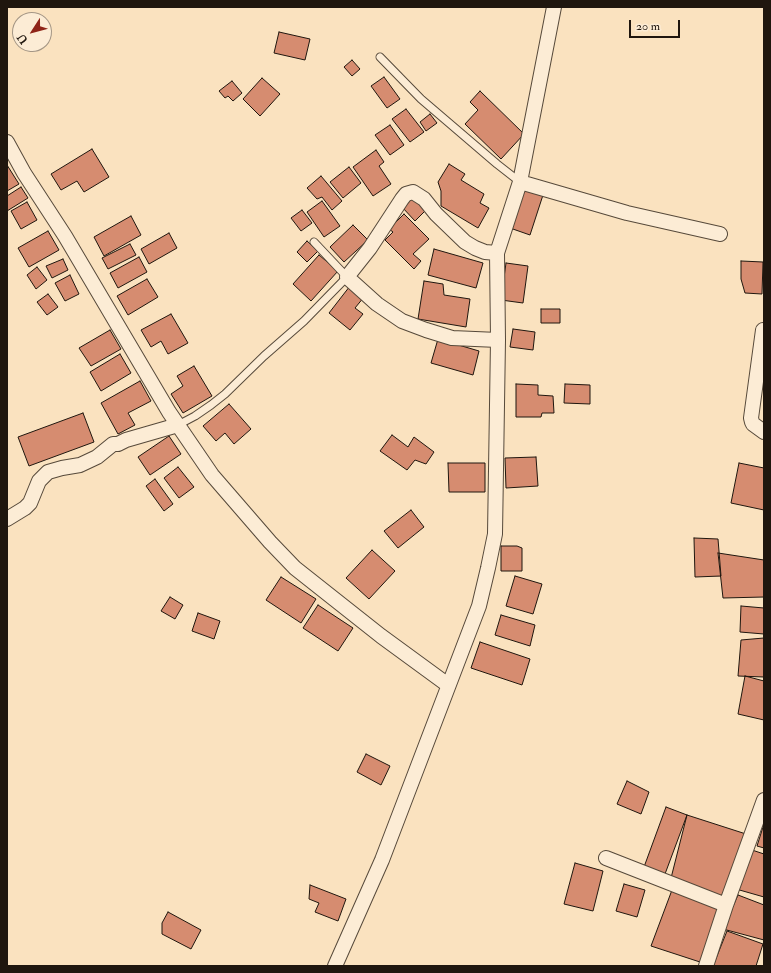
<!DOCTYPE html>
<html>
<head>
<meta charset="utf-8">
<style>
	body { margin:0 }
	#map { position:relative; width:771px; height:973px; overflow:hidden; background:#fae2bf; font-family:"IM FELL Double Pica",serif }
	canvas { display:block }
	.frame { position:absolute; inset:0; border:8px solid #1f160e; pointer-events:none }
	.north { position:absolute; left:12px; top:12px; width:40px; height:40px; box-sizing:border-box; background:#fcecd5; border:1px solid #a49685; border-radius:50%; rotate:234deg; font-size:11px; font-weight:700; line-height:16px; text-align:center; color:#1f160e }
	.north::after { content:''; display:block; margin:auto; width:14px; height:18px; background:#8f2418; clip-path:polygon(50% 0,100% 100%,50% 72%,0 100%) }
	.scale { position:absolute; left:629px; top:20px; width:51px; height:18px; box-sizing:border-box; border:2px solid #1f160e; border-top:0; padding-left:5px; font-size:12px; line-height:14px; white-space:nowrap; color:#1f160e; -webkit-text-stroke:3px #fcecd5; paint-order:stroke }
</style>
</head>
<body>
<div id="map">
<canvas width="771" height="973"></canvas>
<div class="frame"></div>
<div class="north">U</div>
<div class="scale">20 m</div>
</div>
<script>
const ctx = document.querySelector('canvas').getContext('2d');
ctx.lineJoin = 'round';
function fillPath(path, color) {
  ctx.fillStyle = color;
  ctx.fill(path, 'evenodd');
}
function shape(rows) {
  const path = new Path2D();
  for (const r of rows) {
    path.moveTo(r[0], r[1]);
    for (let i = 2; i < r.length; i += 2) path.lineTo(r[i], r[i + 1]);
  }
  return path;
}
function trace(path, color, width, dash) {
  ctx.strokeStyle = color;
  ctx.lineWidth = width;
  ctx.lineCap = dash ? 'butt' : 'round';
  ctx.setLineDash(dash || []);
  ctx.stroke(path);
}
const building = shape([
	[279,32,310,39,305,60,274,53,279,32],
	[352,60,360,69,352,76,344,67,352,60],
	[384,77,400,99,387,108,371,86,384,77],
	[262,78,280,94,260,116,243,99,262,78],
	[232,81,242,93,233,101,228,96,225,98,219,91,232,81],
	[480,91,524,134,501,159,465,124,478,110,470,102,480,91],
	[406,109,424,132,410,142,392,119,406,109],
	[430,114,437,123,426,131,420,122,430,114],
	[390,125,404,145,390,155,375,135,390,125],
	[92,149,109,177,84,192,77,181,61,190,51,174,92,149],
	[376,150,384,162,379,166,391,184,373,196,353,167,376,150],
	[449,164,465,174,461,180,484,194,480,203,489,208,478,228,441,206,441,191,438,182,449,164],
	[7,165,19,184,7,191,7,165],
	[349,167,361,183,343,198,330,182,349,167],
	[321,176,342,201,332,210,322,197,317,199,307,188,321,176],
	[21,187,28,198,7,211,7,196,21,187],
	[523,189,543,195,530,235,510,228,523,189],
	[414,196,427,209,415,221,402,207,414,196],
	[322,201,340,226,324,237,307,212,322,201],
	[27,202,37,220,21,229,11,211,27,202],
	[302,210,312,223,301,231,291,218,302,210],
	[404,214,429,239,413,254,421,261,414,269,385,240,393,232,389,229,404,214],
	[131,216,141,235,104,256,94,237,131,216],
	[353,225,368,240,344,262,330,247,353,225],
	[48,231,59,250,29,267,18,248,48,231],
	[169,233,177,248,149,264,141,249,169,233],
	[307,241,318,251,307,262,297,252,307,241],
	[130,244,136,255,108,269,102,258,130,244],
	[434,249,483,263,476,288,428,275,434,249],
	[319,255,338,271,311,301,293,284,319,255],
	[139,257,147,272,118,288,110,273,139,257],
	[63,259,68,270,52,278,46,266,63,259],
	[741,261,763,262,762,294,745,293,741,279,741,261],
	[506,263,528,266,523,303,501,300,506,263],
	[37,267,47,280,36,289,27,275,37,267],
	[70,275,79,294,65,301,55,283,70,275],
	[147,279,158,297,128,315,117,296,147,279],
	[424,281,443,284,444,295,470,299,466,327,418,319,424,281],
	[350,286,364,297,355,308,363,314,350,330,329,313,350,286],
	[48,294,58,307,47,315,37,302,48,294],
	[541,309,560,309,560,323,541,323,541,309],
	[171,314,188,343,168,354,161,341,151,347,141,330,171,314],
	[513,329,535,332,533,350,510,347,513,329],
	[110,330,121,349,91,366,79,348,110,330],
	[438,339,479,351,473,375,431,363,438,339],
	[120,354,131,373,101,391,90,372,120,354],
	[194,366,212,396,183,413,171,394,183,386,177,376,194,366],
	[140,381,151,401,128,413,135,425,118,434,101,403,140,381],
	[516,384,538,385,538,395,553,396,554,413,542,413,541,417,516,417,516,384],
	[565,384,590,385,590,404,564,403,565,384],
	[229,404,251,429,234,444,225,433,216,441,203,426,229,404],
	[83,413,94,442,29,466,18,437,83,413],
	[392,435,408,447,414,437,434,452,426,464,415,460,407,470,380,451,392,435],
	[169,436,181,454,150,475,138,457,169,436],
	[536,457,538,486,506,488,505,458,536,457],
	[448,463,485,463,485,492,449,492,448,463],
	[739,463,764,468,764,510,731,503,739,463],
	[178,467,194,487,179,498,164,478,178,467],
	[155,479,173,504,164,511,146,486,155,479],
	[411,510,424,527,398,548,384,531,411,510],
	[694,538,718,539,721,576,695,577,694,538],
	[501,546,517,546,522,548,522,571,501,571,501,546],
	[372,550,395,571,369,599,346,578,372,550],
	[718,553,764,560,764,597,723,598,718,553],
	[515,576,542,584,533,614,506,606,515,576],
	[281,577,316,599,301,623,266,600,281,577],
	[170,597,183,605,175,619,161,611,170,597],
	[318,605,353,628,338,651,303,628,318,605],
	[741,606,764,608,764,634,740,632,741,606],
	[198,613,220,621,214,639,192,631,198,613],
	[501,615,535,625,530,646,495,635,501,615],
	[764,638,764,677,738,676,741,640,764,638],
	[480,642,530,659,522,685,471,668,480,642],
	[745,676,764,681,764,720,738,714,745,676],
	[366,754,390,766,381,785,357,772,366,754],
	[627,781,649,792,641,814,617,804,627,781],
	[666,807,687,815,665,874,644,867,666,807],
	[687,815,746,834,723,900,670,882,687,815],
	[764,824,764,848,757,846,764,824],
	[749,849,764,854,764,897,736,889,749,849],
	[575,863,603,871,593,911,564,904,575,863],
	[624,884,645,890,637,917,616,911,624,884],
	[310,885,346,899,338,921,315,912,319,903,309,899,310,885],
	[672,890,720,906,703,963,651,946,672,890],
	[738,895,764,905,764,940,723,929,738,895],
	[168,912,201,930,191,949,162,934,162,923,168,912],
	[727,931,763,944,756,966,713,966,727,931]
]);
fillPath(building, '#d68c70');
trace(building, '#1f160e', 1);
const lane = shape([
	[380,57,421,99,497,164,520,182],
	[178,425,195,416,211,405,225,394,264,356,304,321,347,277,314,242]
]);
const street = shape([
	[7,142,24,173,65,236,169,412,212,475,270,542,295,568,381,636,448,685],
	[520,182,627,213,720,234],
	[497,253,485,252,475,248,465,242,436,214,424,199,413,192,406,194,402,199,370,248,347,277,377,304,402,321,426,330,452,338,498,340],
	[763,330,751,418,752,422,753,424,764,432],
	[7,519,25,508,30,503,39,481,48,472,62,468,80,465,97,457,113,444,118,444,126,440,178,425],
	[606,858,726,905],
	[335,966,382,860,479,606,488,568,495,534,498,340,497,253,520,182,554,7],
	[706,966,726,905,764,800]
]);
trace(lane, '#56493a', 9);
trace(street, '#56493a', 16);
trace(lane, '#fcecd5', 7);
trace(street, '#fcecd5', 14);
</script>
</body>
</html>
